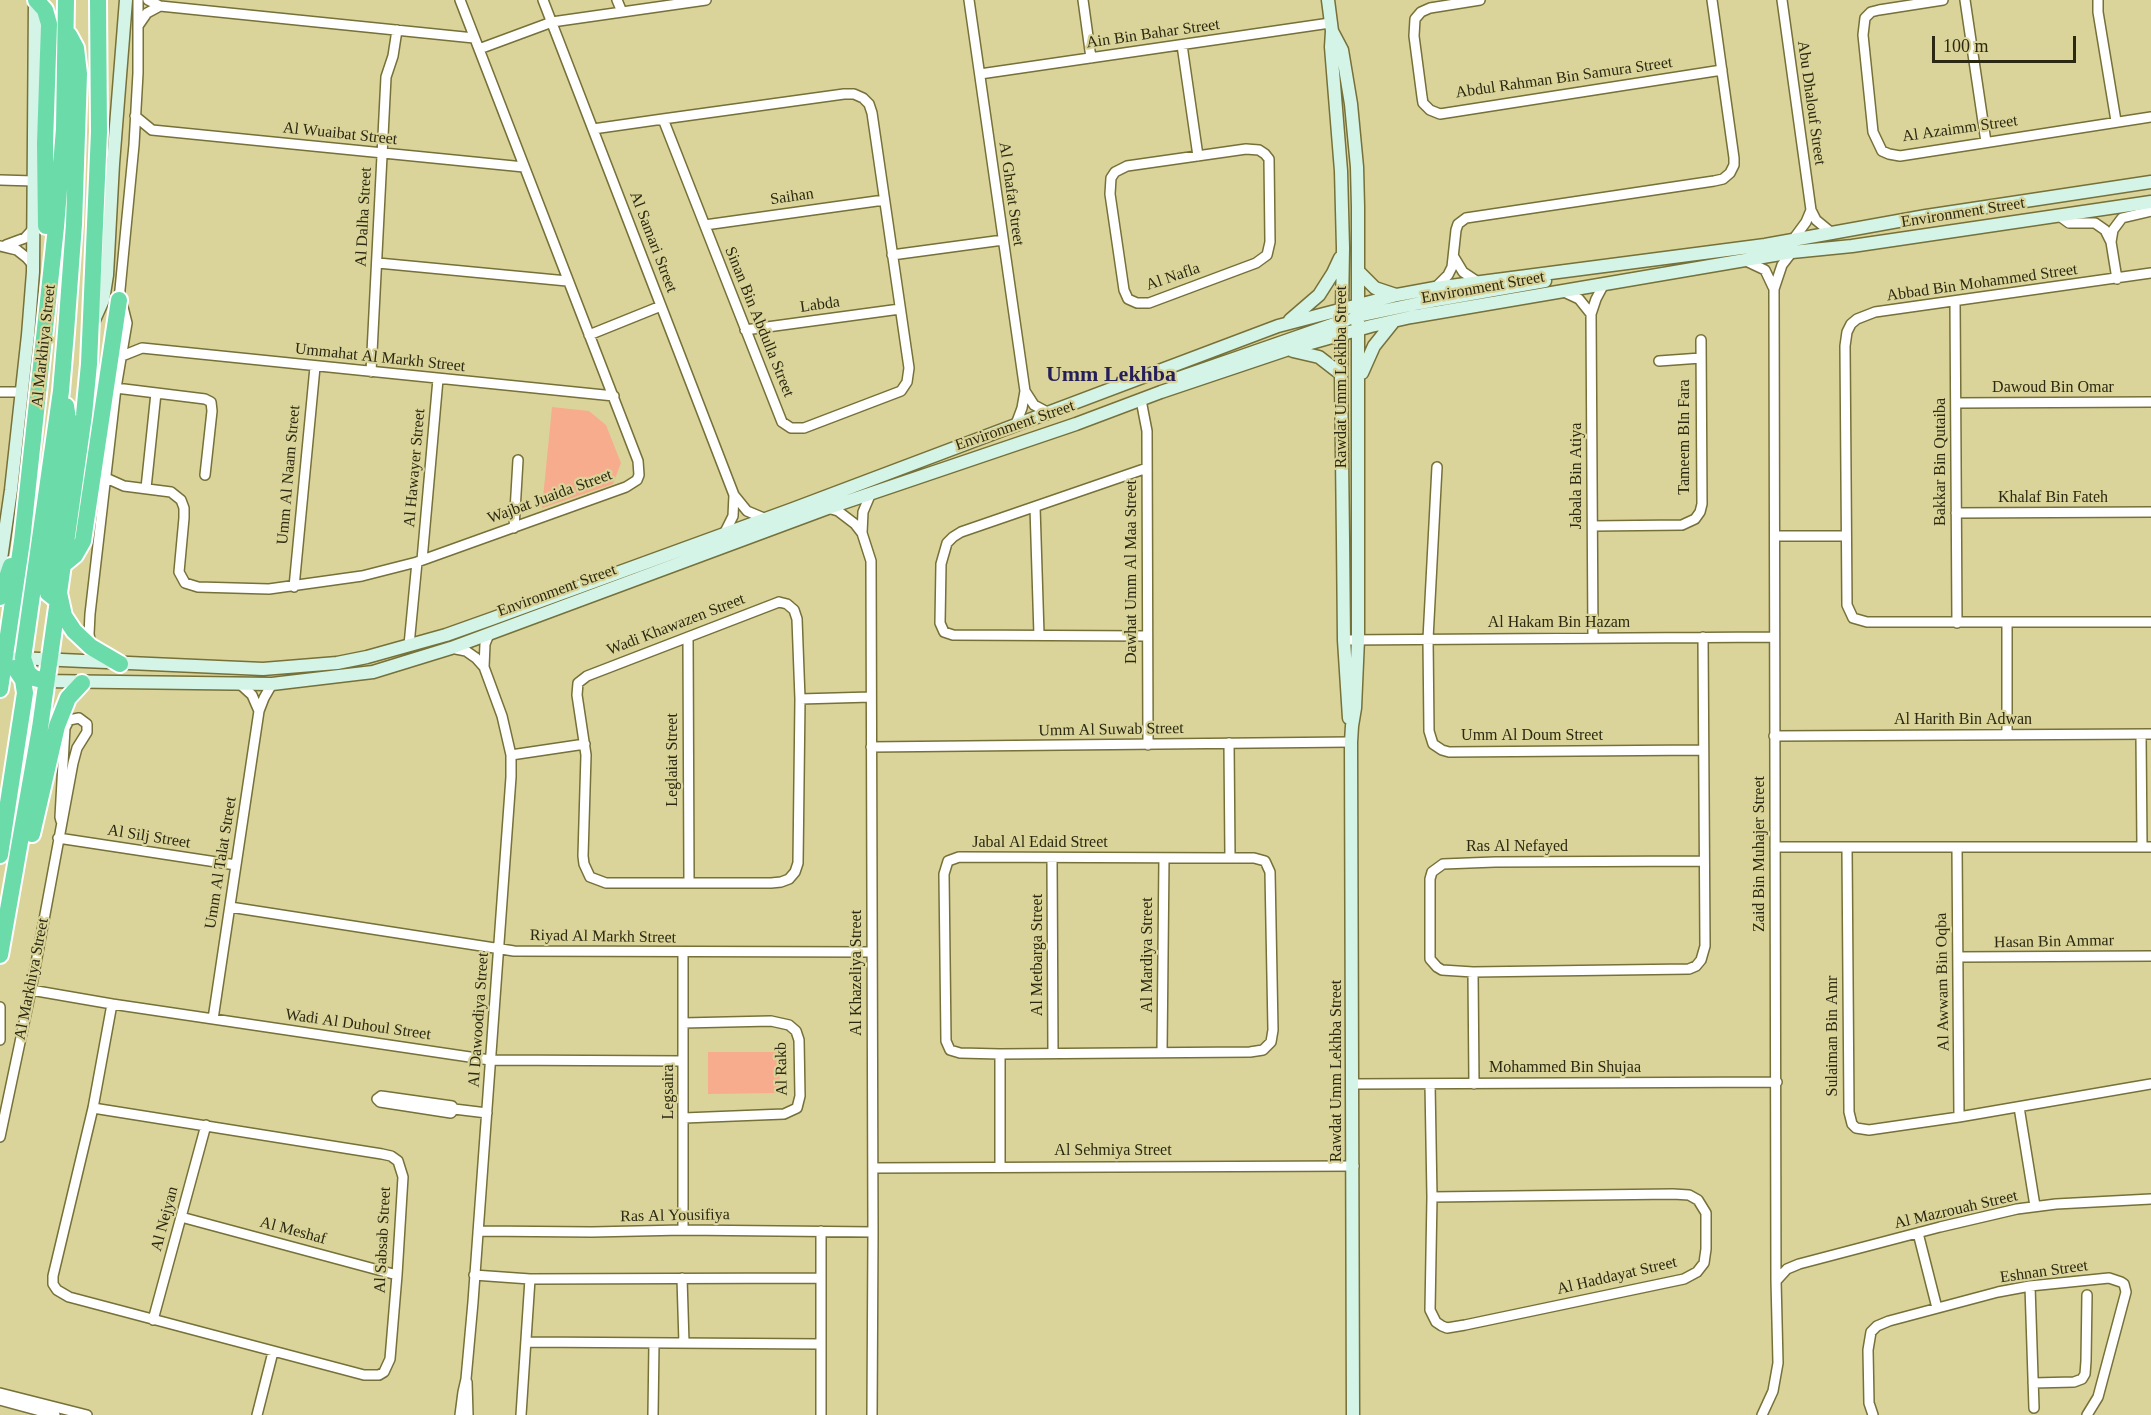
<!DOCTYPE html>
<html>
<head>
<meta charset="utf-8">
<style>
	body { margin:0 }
	#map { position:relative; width:2151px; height:1415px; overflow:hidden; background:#dad49a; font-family:Georgia,serif }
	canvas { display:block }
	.scale { position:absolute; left:1932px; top:36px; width:144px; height:27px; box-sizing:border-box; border:3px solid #2b2911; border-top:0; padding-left:8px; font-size:18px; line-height:21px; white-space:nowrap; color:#2b2911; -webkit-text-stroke:4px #dad49a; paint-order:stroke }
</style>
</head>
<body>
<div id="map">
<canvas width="2151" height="1415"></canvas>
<div class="scale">100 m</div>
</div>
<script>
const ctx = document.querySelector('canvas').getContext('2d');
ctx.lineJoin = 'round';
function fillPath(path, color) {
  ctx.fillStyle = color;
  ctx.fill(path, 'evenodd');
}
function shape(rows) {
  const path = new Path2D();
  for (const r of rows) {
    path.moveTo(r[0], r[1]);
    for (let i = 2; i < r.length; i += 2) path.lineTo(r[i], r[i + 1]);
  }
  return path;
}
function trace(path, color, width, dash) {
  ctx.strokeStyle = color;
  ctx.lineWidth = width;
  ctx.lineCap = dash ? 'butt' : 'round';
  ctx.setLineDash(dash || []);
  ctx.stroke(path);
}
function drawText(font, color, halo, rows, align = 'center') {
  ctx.font = font + ' Georgia,serif';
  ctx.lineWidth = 4.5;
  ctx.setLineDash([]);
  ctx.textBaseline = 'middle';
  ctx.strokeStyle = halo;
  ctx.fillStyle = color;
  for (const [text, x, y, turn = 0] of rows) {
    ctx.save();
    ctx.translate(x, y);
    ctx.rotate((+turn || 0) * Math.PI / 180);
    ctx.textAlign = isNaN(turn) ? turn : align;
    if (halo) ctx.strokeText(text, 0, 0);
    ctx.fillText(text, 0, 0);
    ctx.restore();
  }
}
fillPath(shape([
	[552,407,589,411,606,425,621,463,613,484,542,508],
	[708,1052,779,1052,780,1093,708,1094]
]), '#f7ac8e');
const street = shape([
	[148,0,160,6,474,38],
	[543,0,734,495,747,511,766,519],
	[617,0,622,12],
	[969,0,1025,391,1022,408,1016,424],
	[1083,0,1091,58],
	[1480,0,1430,8,1421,12,1415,19,1414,36,1422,97,1423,103,1430,110,1440,114,1722,70],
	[1782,0,1811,210,1816,220,1833,234],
	[1943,0,1879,10,1871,12,1865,18,1863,35,1873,132,1882,151,1889,154,1900,156,2151,117],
	[1965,0,1986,142],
	[2098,0,2098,12,2116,121],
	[138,26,147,13,160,6],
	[1182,45,1198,156],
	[479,49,552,22,706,0],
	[980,74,1330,23],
	[135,116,152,130,524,167],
	[593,129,663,119,844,94,854,94,863,98,869,104,872,113,909,368,907,382,901,391,804,428,791,428,782,422,663,119],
	[1246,149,1259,150,1265,154,1269,159,1270,242,1267,255,1256,263,1149,303,1137,303,1128,299,1124,290,1110,194,1111,178,1115,172,1127,166,1246,149],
	[0,180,34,181],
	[2058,215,2069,223,2095,223,2105,230,2111,242,2117,279],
	[705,225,884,200],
	[1792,241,1806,222,1811,210],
	[2111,242,2113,230,2122,218,2151,211],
	[6,245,25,238,33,229],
	[0,246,17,250,27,258,33,265],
	[892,255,1003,240],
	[1454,257,1463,272,1478,282],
	[1746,261,1765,270,1773,287],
	[378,263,567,281],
	[2151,273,1875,312,1857,319,1851,324,1847,332,1845,346,1847,605,1853,618,1867,622,2151,622],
	[1435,288,1448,275,1452,267,1456,230,1458,224,1466,218,1714,181,1723,179,1730,173,1734,165,1734,158,1712,0],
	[1564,292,1579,299,1591,314],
	[1955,301,1957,623],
	[745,330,900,309],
	[589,335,661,306],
	[122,356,142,348,614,396],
	[1659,361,1701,358],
	[371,372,386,77,393,56,397,30],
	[116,388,205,399,211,402,212,411,205,475],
	[1025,391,1034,405,1049,413],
	[0,392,22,392],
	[1141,400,1147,431,1148,745],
	[1956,403,2151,402],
	[1437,467,1428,639,1429,731,1433,744,1442,750,1449,752,1703,750],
	[106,478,124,486,171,492,181,500,184,508,184,518,179,572,185,583,198,587,269,589,362,576,417,562,626,487,637,480,639,475,638,461,460,0],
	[146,488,156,393],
	[1035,507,1039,635],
	[828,508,838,511,855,524,862,533,871,561,873,1232,872,1415],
	[1956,513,2151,512],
	[1593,526,1682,525,1695,519,1700,512,1702,504,1701,340],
	[514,528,518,460],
	[862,533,863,512,871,493],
	[724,534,733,516,734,495],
	[1775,536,1846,536],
	[422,560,438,379],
	[294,587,315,367],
	[779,602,787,604,794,610,797,619,800,699,798,863,795,872,789,879,781,882,771,883,606,883,590,877,584,864,583,856,586,755,577,695,578,683,587,676,779,602],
	[2007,623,2007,735],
	[1147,636,953,635,944,632,940,623,941,564,947,543,953,537,961,532,1147,468],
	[688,637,689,882],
	[1703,637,1705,946,1701,960,1696,966,1689,969,1473,972,1442,970,1437,967,1430,959,1430,879,1432,872,1443,864,1495,862,1704,861],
	[1593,638,1591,314,1596,299,1604,284],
	[1344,640,1774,637],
	[91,645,89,634,90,614,116,388,127,323,123,307,119,300,134,145,138,73,138,0],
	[409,645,417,562],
	[451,648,466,651,476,658,484,667],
	[240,684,252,695,259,711],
	[800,699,871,697],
	[2141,735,2142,846],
	[1774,736,2151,734],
	[1229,743,1230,858],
	[871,747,1351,742],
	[511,755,585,744],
	[58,838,236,865],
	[1775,847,2151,847],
	[1957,847,1959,1117],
	[1847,848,1849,1112,1852,1124,1856,1128,1869,1130,1959,1117,2151,1084],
	[959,857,1230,858,1254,858,1265,861,1270,872,1273,1030,1271,1042,1263,1050,1250,1052,1000,1054,960,1053,950,1050,946,1041,944,874,948,861,959,857],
	[1052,858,1053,1053],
	[230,907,514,951,871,952],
	[683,953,683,1230],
	[1958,957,2151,956],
	[1473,972,1474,1084],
	[31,990,112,1004,490,1060,683,1061],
	[0,1007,0,1040],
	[213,1019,259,711,264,698,272,684],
	[683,1023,771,1021,789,1025,796,1031,799,1040,800,1096,797,1108,784,1114,684,1118],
	[1162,1052,1164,858],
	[1353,1084,1777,1082],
	[1430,1084,1432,1197,1430,1310,1436,1322,1442,1326,1447,1328,1465,1325,1684,1279,1697,1272,1704,1263,1706,1249,1706,1213,1698,1200,1689,1195,1673,1194,1432,1197],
	[381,1096,452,1106,454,1109,451,1113,380,1102,377,1099,381,1096],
	[2019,1107,2035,1206],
	[93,1108,382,1154,391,1156,398,1161,403,1177,397,1275,390,1359,384,1372,379,1375,364,1375,69,1297,57,1290,53,1284,53,1276,93,1108,112,1004],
	[454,1109,487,1113],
	[0,1137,31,990,73,763,77,748,87,732,87,724,79,718,69,720,65,728,60,817,61,821],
	[1000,1166,1000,1054],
	[873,1168,1354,1166],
	[181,1217,397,1275],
	[478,1231,592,1232,683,1230,873,1232],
	[821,1231,821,1415],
	[1918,1233,1937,1308],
	[474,1275,530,1279,821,1278],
	[682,1278,684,1343],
	[1777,1280,1787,1269,1799,1264,1940,1227,2017,1209,2056,1204,2151,1199],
	[2030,1286,2034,1408],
	[153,1320,206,1125],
	[526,1342,821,1344],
	[467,1382,468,1415],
	[2033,1383,2074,1382,2082,1379,2085,1374,2086,1361,2087,1295],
	[0,1393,87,1415],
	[0,1400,55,1415],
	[257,1415,273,1352],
	[460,1415,463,1392,466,1379,473,1302,511,777,511,755,502,716,484,667,485,644,489,634],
	[521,1415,530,1279],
	[653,1415,654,1343],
	[1762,1415,1773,1391,1778,1363,1776,1280,1774,289,1782,265,1792,252],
	[1873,1415,1869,1403,1868,1350,1871,1332,1877,1326,1889,1321,1998,1292,2030,1286,2109,1278,2121,1282,2124,1284,2126,1292,2098,1397,2087,1415]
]);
const secondary = shape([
	[1328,0,1332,31,1331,47,1341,171,1343,248,1341,374,1343,539,1344,640,1349,718],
	[1332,31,1342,50,1351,104,1357,167,1358,207,1358,639,1355,708,1352,726,1351,742,1353,1415],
	[1358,271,1375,288,1396,295],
	[1353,319,1358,316,1420,303,1545,281],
	[94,320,103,300,107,275,113,164,126,0],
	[1290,320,1319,295,1333,273,1340,258],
	[1293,351,1319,357,1341,374],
	[1362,373,1374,346,1394,321],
	[1176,379,1346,320],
	[0,566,11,490,28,335,33,272,35,0],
	[17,658,263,669,337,663,367,657,446,635,491,619,793,509,1278,326,1397,295,1435,288,1765,245,1926,216,2151,182],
	[41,681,272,684,373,672,451,648,828,508,1076,424,1161,392,1286,350,1371,326,1411,317,1792,252,1852,246,2151,202]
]);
const highway = shape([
	[36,0,45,10,49,24,45,143,46,226],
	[66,406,68,419,48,593,53,597,59,593,64,616,74,631,91,647,120,664],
	[64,564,75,555,83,541,119,300],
	[0,597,11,566],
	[46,681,34,678,28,673,23,658,61,391,66,332,74,224,79,74,76,48,69,35],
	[0,689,22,541,56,227,64,129,66,0],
	[32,834,57,726,68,698,82,683],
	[0,855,25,693,23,680,15,668],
	[0,955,40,728,84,415,89,364,99,132,98,0]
]);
trace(street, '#767039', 12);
trace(secondary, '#767039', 15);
trace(highway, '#fff', 20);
trace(street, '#fff', 9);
trace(secondary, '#d3f4e6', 12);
trace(highway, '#6bdbaa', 16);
drawText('16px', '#2b2911', '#dad49a', [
	["Ain Bin Bahar Street",1153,34,-8],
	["Abdul Rahman Bin Samura Street",1564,78,-8],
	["Abu Dhalouf Street",1811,103,82],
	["Al Azaimm Street",1960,129,-8],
	["Al Wuaibat Street",340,134,6],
	["Al Ghafat Street",1011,194,82],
	["Saihan",792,197,-8],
	["Environment Street",1963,213,-9],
	["Al Dalha Street",364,217,-87],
	["Al Samari Street",653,242,69],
	["Al Nafla",1173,277,-19],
	["Abbad Bin Mohammed Street",1982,283,-8],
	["Environment Street",1483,288,-10],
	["Labda",820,305,-8],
	["Sinan Bin Abdulla Street",759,322,68],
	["Al Markhiya Street",44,346,-84],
	["Ummahat Al Markh Street",380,358,6],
	["Rawdat Umm Lekhba Street",1342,377,-90],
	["Dawoud Bin Omar",2053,388],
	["Environment Street",1015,426,-19],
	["Tameem BIn Fara",1685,437,-90],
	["Bakkar Bin Qutaiba",1941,462,-90],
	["Al Hawayer Street",415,468,-85],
	["Umm Al Naam Street",289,475,-85],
	["Jabala Bin Atiya",1577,476,-90],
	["Wajbat Juaida Street",550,497,-20],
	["Khalaf Bin Fateh",2053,498],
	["Dawhat Umm Al Maa Street",1132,572,-90],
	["Environment Street",557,591,-20],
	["Al Hakam Bin Hazam",1559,623],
	["Wadi Khawazen Street",676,625,-21],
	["Al Harith Bin Adwan",1963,720],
	["Umm Al Suwab Street",1111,730,-1],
	["Umm Al Doum Street",1532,736],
	["Leglaiat Street",673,760,-90],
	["Al Silj Street",149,837,9],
	["Jabal Al Edaid Street",1040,843],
	["Ras Al Nefayed",1517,847],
	["Zaid Bin Muhajer Street",1760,854,-90],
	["Umm Al Talat Street",221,863,-81],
	["Riyad Al Markh Street",603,937,1],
	["Hasan Bin Ammar",2054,942,-1],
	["Al Metbarga Street",1038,955,-90],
	["Al Mardiya Street",1148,955,-90],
	["Al Khazeliya Street",857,973,-90],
	["Al Markhiya Street",32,979,-79],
	["Al Awwam Bin Oqba",1943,982,-91],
	["Al Dawoodiya Street",479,1020,-86],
	["Wadi Al Duhoul Street",358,1025,8],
	["Sulaiman Bin Amr",1833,1036,-90],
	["Mohammed Bin Shujaa",1565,1068],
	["Al Rakb",782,1069,-91],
	["Rawdat Umm Lekhba Street",1337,1071,-90],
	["Legsaira",669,1092,-90],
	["Al Sehmiya Street",1113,1151],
	["Al Mazrouah Street",1956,1210,-13],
	["Ras Al Yousifiya",675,1216,-1],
	["Al Nejyan",165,1219,-75],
	["Al Meshaf",293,1231,15],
	["Al Sabsab Street",383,1240,-87],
	["Eshnan Street",2044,1272,-8],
	["Al Haddayat Street",1617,1276,-13]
]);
drawText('bold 22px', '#251e58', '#dad49a', [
	["Umm Lekhba",1111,375]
]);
</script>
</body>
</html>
